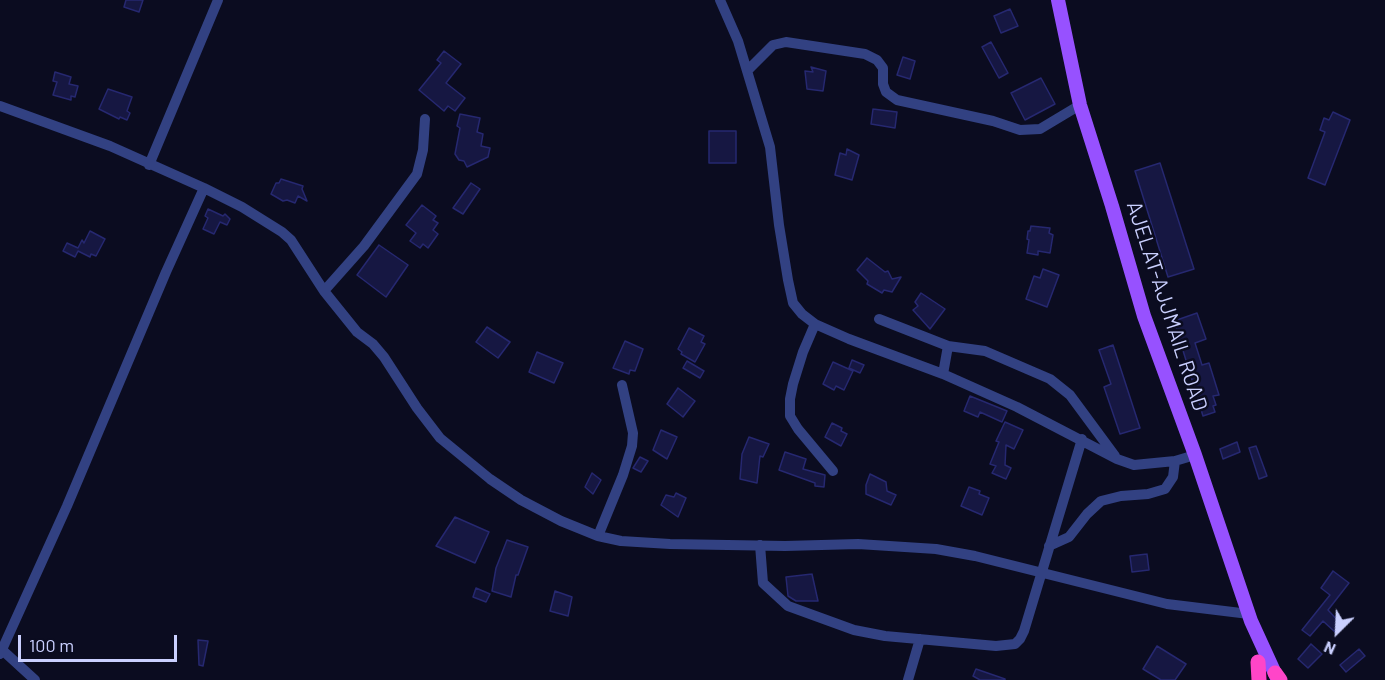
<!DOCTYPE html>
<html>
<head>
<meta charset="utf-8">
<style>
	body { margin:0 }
	#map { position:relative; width:1385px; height:680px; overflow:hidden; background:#0b0c20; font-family:Barlow,sans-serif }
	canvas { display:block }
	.north { position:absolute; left:1307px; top:602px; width:60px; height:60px; -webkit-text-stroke:4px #0b0c20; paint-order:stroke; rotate:204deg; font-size:16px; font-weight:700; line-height:24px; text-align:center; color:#cad0ff }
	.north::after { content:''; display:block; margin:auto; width:21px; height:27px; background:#cad0ff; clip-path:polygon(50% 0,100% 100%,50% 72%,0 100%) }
	.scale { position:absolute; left:18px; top:635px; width:159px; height:27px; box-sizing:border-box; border:3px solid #cad0ff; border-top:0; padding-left:8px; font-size:18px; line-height:21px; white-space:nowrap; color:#cad0ff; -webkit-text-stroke:4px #0b0c20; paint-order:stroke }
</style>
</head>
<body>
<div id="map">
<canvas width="1385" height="680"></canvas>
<div class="north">N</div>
<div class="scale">100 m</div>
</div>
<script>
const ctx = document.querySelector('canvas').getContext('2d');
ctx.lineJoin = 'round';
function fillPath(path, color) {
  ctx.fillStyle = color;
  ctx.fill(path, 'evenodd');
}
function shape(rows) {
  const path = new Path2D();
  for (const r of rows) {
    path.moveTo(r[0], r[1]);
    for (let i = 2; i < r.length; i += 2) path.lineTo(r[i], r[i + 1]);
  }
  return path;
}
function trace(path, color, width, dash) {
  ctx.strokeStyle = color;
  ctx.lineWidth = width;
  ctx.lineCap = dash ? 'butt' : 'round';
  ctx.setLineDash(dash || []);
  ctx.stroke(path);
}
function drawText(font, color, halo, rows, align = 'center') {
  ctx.font = font + ' Barlow,sans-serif';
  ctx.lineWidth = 5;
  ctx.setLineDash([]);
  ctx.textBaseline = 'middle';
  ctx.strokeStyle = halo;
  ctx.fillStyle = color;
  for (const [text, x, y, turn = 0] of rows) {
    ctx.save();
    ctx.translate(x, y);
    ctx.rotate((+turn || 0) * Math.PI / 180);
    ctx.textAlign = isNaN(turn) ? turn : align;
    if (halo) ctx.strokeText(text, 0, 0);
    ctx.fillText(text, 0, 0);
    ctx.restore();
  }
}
const building = shape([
	[126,0,143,0,139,12,124,7,126,0],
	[1010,9,1018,26,1001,33,994,16,1010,9],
	[991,42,1008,73,999,78,982,47,991,42],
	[444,51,461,64,446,83,465,98,455,111,448,106,444,111,419,90,441,63,437,60,444,51],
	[903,57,915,61,910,79,897,75,903,57],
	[811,67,826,71,823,91,807,89,805,71,813,72,811,67],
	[55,72,71,77,69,84,78,86,75,97,71,96,71,100,53,95,57,82,53,81,55,72],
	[1041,78,1055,104,1025,120,1011,93,1041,78],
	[108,89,132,97,127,111,130,113,127,120,120,117,119,119,99,109,108,89],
	[873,109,897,112,895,128,871,124,873,109],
	[1333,112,1350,120,1325,185,1308,178,1325,132,1320,130,1324,118,1329,120,1333,112],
	[460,114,480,118,477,132,483,134,481,146,490,148,488,157,467,167,464,161,459,160,455,154,460,128,457,126,460,114],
	[709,131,736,131,736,163,709,163,709,131],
	[847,149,859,155,852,180,835,175,840,153,846,155,847,149],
	[1160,163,1194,269,1168,277,1135,171,1160,163],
	[281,179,303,186,302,189,307,201,298,196,295,203,287,200,283,201,271,194,276,183,279,183,281,179],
	[471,183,480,189,463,214,453,208,471,183],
	[422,205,436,216,433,220,438,223,433,230,438,234,428,248,423,244,420,248,410,241,416,233,406,225,422,205],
	[208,209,223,216,225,214,230,219,227,225,220,222,214,234,203,229,208,218,205,216,208,209],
	[1031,226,1050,228,1049,233,1053,235,1050,253,1038,251,1038,255,1027,253,1029,240,1027,239,1028,231,1030,231,1031,226],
	[90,231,105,239,96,256,91,254,90,257,78,251,75,257,63,251,67,243,78,248,82,240,84,243,90,231],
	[379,245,408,265,386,297,357,275,379,245],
	[867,258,885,272,888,271,892,279,901,277,892,292,884,290,882,293,867,284,868,281,857,270,867,258],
	[1043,269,1059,275,1047,307,1026,299,1034,276,1040,278,1043,269],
	[921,293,945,309,930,329,913,310,918,306,915,302,921,293],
	[1197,313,1206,339,1195,343,1202,365,1209,363,1219,395,1213,396,1216,405,1213,406,1215,412,1203,416,1174,321,1197,313],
	[487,327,510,342,498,358,476,342,487,327],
	[689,328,704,336,701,342,705,344,695,362,681,354,682,352,678,349,689,328],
	[625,341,643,349,635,371,630,370,629,374,613,368,625,341],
	[1113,345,1140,428,1120,434,1104,387,1111,384,1099,350,1113,345],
	[537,352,563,363,554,383,529,372,537,352],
	[852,360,864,365,860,373,849,368,852,360],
	[687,361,704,371,700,378,683,368,687,361],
	[833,362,853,371,844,390,836,386,834,390,823,384,833,362],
	[678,388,695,401,683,417,667,404,678,388],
	[970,396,1007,411,1002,422,980,412,978,417,964,411,970,396],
	[1005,422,1023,430,1014,449,1006,445,1005,465,1011,468,1006,479,992,473,996,466,990,464,999,442,996,441,1005,422],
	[832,423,842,428,841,431,847,434,841,446,825,437,832,423],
	[661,430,677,437,667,459,653,450,661,430],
	[749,437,769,444,763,457,760,456,757,483,740,479,742,454,749,437],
	[1237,442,1240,452,1223,459,1220,449,1237,442],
	[1256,446,1267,476,1259,479,1249,448,1256,446],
	[785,452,806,459,803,469,825,475,824,487,815,486,815,483,779,470,785,452],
	[640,457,648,461,641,472,633,468,640,457],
	[592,473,601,480,593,494,585,487,592,473],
	[870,474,886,482,887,491,896,495,891,505,866,494,866,485,870,474],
	[969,487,980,491,979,494,989,498,982,515,961,506,969,487],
	[676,493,686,498,678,517,661,505,666,495,674,497,676,493],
	[455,517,489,532,475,563,436,546,455,517],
	[507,540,528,547,518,575,516,575,511,597,492,591,496,568,507,540],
	[1147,554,1149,570,1132,572,1130,556,1147,554],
	[1333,571,1349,583,1328,610,1342,625,1335,632,1323,621,1310,636,1302,630,1330,595,1321,588,1333,571],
	[812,574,818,601,796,601,788,596,786,577,812,574],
	[476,588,490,594,486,602,473,597,476,588],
	[555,591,572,597,568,616,550,611,555,591],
	[198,640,208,641,203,666,199,665,198,640],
	[1311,644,1322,654,1308,668,1298,659,1311,644],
	[1157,646,1186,664,1175,680,1161,680,1143,669,1157,646],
	[1359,649,1365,656,1346,672,1340,665,1359,649],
	[976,669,1005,679,1005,680,980,680,973,676,976,669]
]);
fillPath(building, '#161742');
trace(building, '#262870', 1.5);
trace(shape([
	[720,0,738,41,770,147,779,225,788,280,793,303,802,314,815,324,849,339,943,374,1017,407,1117,459,1134,465,1175,461,1195,455],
	[747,71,773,45,786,42,865,54,877,60,883,68,883,84,886,92,897,100,993,121,1020,130,1040,129,1080,105],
	[0,106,110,146,204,188,242,207,282,232,291,240,324,291,357,332,373,344,384,357,417,408,440,438,490,479,521,500,561,521,598,536,621,541,670,544,785,546,858,544,936,549,975,556,1167,604,1249,614],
	[149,165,218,0],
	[324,291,364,246,417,174,423,150,425,119],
	[879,319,948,346,985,351,1050,379,1070,395,1115,456],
	[815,324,803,352,793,384,790,399,790,416,798,429,833,471],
	[943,374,948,346],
	[598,536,623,475,632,446,633,433,622,385],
	[760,545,763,583,788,606,854,630,885,636,996,646,1015,644,1020,639,1024,631,1082,439],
	[1049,546,1069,537,1087,514,1101,501,1121,496,1148,494,1165,489,1173,477,1175,461],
	[0,648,35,680],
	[0,654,67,506,166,272,204,188],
	[908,680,920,639]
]), '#324182', 10);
trace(shape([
	[1058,0,1080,105,1112,206,1144,316,1195,455,1251,621,1278,680]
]), '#9751ff', 14);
trace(shape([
	[1258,662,1259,680],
	[1275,673,1280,680]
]), '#ff45c8', 15);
drawText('21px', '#cad0ff', '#0b0c20', [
	["AJELAT-AJJMAIL ROAD",1167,306,72]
]);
</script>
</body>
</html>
